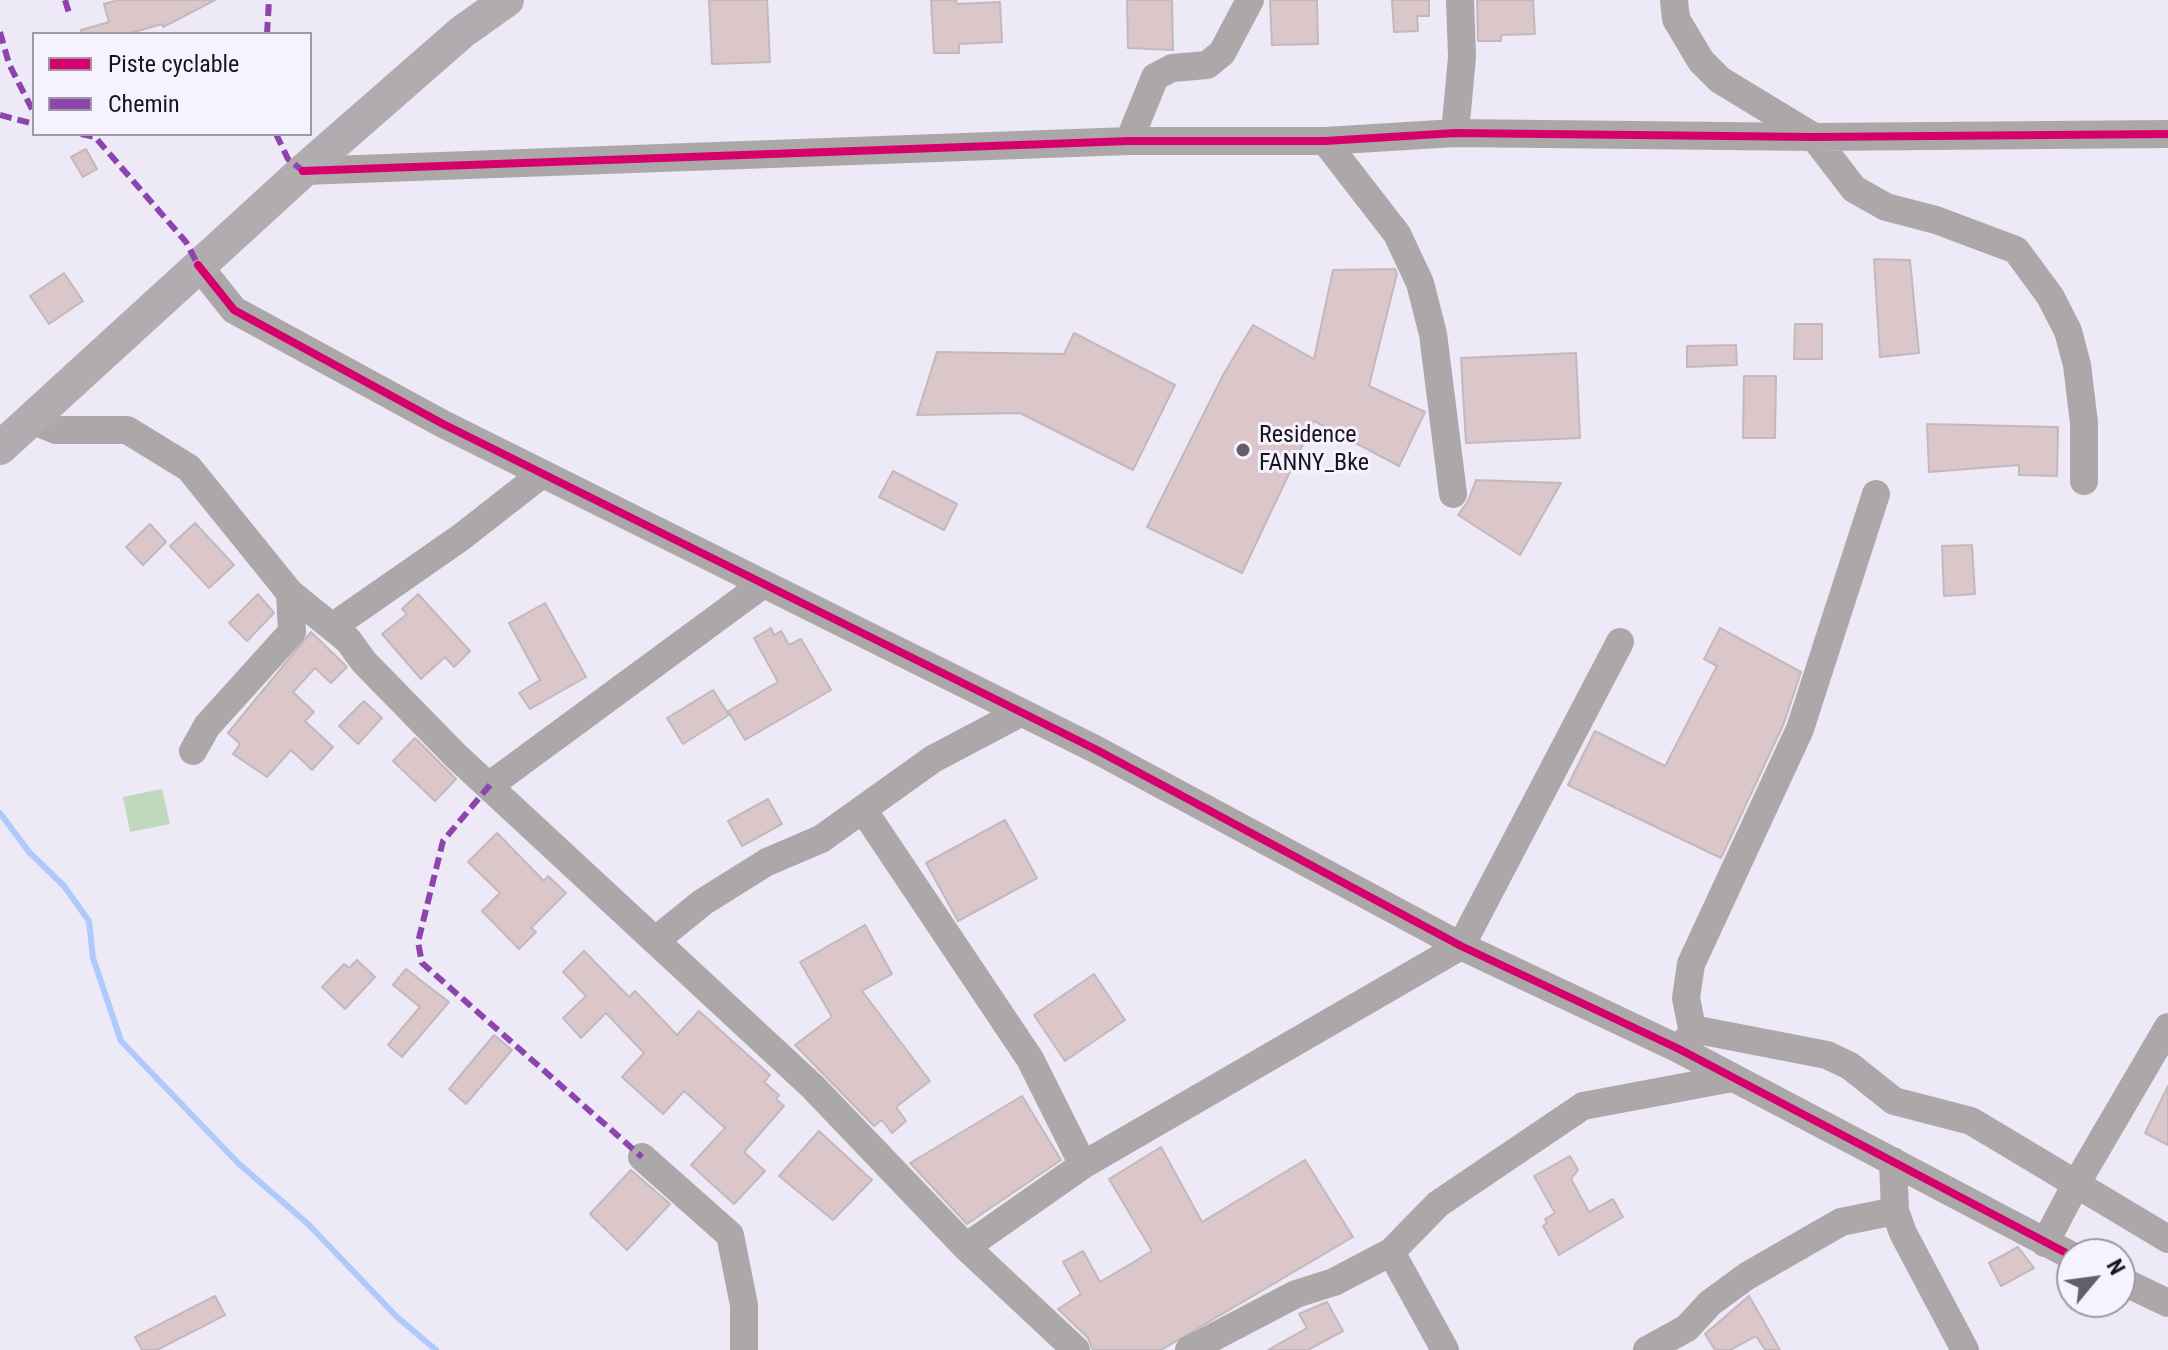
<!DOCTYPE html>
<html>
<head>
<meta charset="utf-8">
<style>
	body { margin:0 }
	#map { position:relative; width:2168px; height:1350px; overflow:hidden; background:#ede9f6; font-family:"Roboto Condensed",sans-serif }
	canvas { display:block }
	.legend { position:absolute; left:32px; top:32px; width:280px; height:104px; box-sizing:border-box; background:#f6f2ff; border:2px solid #9d9aa5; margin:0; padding:10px 14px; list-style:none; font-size:24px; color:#18151f }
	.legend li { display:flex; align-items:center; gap:16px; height:40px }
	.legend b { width:40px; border:2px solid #9d9aa5 }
	.north { position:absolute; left:2056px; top:1238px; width:80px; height:80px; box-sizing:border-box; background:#f6f2ff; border:2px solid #9d9aa5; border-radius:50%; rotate:61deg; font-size:22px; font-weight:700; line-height:32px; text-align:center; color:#18151f }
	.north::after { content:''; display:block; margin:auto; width:28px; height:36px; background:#635f6a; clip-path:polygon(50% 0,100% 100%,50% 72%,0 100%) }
</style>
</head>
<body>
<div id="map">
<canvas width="2168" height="1350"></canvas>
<ul class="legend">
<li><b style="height:10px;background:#d6006c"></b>Piste cyclable</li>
<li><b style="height:10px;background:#8e44ad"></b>Chemin</li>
</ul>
<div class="north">N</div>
</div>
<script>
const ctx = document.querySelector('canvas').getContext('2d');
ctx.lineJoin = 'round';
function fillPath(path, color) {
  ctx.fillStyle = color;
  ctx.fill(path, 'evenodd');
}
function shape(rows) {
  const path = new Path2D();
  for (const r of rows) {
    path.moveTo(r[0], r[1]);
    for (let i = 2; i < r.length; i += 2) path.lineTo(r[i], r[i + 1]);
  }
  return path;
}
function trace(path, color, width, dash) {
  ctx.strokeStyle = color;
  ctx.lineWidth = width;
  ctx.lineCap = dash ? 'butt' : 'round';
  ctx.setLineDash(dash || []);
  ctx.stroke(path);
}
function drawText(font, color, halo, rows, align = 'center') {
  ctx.font = font + ' "Roboto Condensed",sans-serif';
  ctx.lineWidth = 6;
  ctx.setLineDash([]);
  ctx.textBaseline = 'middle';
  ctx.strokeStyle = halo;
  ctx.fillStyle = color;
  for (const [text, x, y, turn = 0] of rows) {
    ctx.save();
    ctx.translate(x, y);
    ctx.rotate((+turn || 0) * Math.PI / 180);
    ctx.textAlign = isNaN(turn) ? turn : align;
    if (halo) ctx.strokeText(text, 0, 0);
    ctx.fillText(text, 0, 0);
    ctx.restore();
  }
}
fillPath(shape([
	[162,789,170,824,130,832,123,797]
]), '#c0d8bc');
trace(shape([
	[0,813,29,852,64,886,89,921,93,958,121,1041,238,1163,308,1224,397,1317,436,1350]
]), '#adcafa', 6);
const building = shape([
	[118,0,215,0,163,27,162,24,127,34,82,34,81,30,109,22,104,4,118,0],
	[709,0,767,0,770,62,712,64,709,0],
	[931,0,956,0,957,4,1000,2,1002,42,959,44,959,53,934,53,931,0],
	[1127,0,1172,0,1173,50,1128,48,1127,0],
	[1270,0,1317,0,1318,44,1272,45,1270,0],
	[1392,0,1429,0,1429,16,1417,16,1418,31,1394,32,1392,0],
	[1477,0,1533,0,1535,34,1501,35,1501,41,1478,41,1477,0],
	[86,149,97,169,83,177,71,157,86,149],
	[1874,259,1910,260,1919,353,1880,357,1874,259],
	[1395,269,1397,274,1369,386,1425,412,1399,466,1314,421,1242,573,1147,527,1223,375,1253,325,1314,359,1333,270,1395,269],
	[64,273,83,301,49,324,30,296,64,273],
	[1795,324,1822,324,1822,359,1794,359,1795,324],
	[1074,333,1175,385,1133,470,1020,413,917,415,937,352,1064,354,1074,333],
	[1736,345,1737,365,1687,367,1687,346,1736,345],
	[1576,353,1580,438,1466,443,1461,358,1576,353],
	[1744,376,1776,376,1775,438,1743,438,1744,376],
	[1927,424,2058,427,2057,476,2019,475,2019,465,1929,472,1927,424],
	[893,471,957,504,944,530,879,497,893,471],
	[1476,480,1561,483,1520,555,1458,515,1468,501,1476,480],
	[195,523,234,565,209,588,170,546,195,523],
	[150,524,166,542,143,565,126,547,150,524],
	[1972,545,1975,594,1944,596,1942,546,1972,545],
	[258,594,274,613,247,641,229,623,258,594],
	[418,594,470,651,454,667,445,657,421,679,382,634,407,614,402,609,418,594],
	[545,603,586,677,530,709,519,693,540,680,509,623,545,603],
	[771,628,774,635,781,631,789,645,801,639,831,690,745,740,728,711,778,682,754,638,771,628],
	[1720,628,1801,672,1784,723,1721,858,1568,785,1595,731,1665,766,1717,666,1704,659,1720,628],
	[311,632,347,667,331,683,315,668,293,692,314,712,305,721,333,747,312,770,291,750,267,777,233,754,240,744,228,733,311,632],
	[713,690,729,715,683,744,667,718,713,690],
	[364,701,382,718,358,744,339,726,364,701],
	[415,738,456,779,435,801,393,761,415,738],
	[768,799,782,824,742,846,728,821,768,799],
	[1005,820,1037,878,958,921,926,863,1005,820],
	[497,833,544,881,548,876,566,893,531,928,536,932,519,949,482,911,500,893,468,862,497,833],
	[865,925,892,974,862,991,930,1081,896,1107,906,1121,892,1133,882,1120,874,1126,795,1045,832,1017,800,962,865,925],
	[584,951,629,997,635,991,677,1035,699,1011,770,1075,764,1082,779,1095,776,1099,784,1106,744,1152,765,1171,734,1204,691,1165,725,1128,684,1091,663,1114,622,1077,644,1053,606,1013,581,1038,563,1018,586,996,563,972,584,951],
	[357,960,375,977,345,1009,322,987,344,964,349,968,357,960],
	[406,969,449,1002,402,1057,388,1045,420,1007,393,985,406,969],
	[1094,974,1125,1020,1065,1061,1034,1015,1094,974],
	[494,1035,512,1050,466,1104,449,1089,494,1035],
	[2168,1086,2168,1145,2145,1133,2168,1086],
	[1022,1096,1061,1160,967,1224,910,1163,1022,1096],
	[819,1131,872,1180,833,1220,779,1176,819,1131],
	[1161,1147,1202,1222,1305,1160,1353,1237,1161,1350,1093,1350,1088,1338,1058,1309,1081,1294,1063,1262,1083,1251,1100,1282,1152,1251,1109,1179,1161,1147],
	[1570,1156,1578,1170,1571,1179,1589,1212,1613,1199,1623,1217,1559,1255,1543,1226,1547,1223,1545,1219,1555,1213,1534,1176,1570,1156],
	[631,1170,670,1204,627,1250,590,1214,631,1170],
	[2018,1247,2034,1268,2001,1286,1989,1263,2018,1247],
	[215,1296,225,1315,157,1350,142,1350,135,1337,215,1296],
	[1749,1296,1780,1350,1765,1350,1756,1336,1730,1350,1715,1350,1705,1334,1749,1296],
	[1327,1302,1343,1331,1308,1350,1268,1350,1307,1328,1299,1314,1327,1302]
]);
fillPath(building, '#dbc6c9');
trace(building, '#c2b9be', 2);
trace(shape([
	[1674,0,1676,19,1701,61,1720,80,1814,137,1854,189,1886,207,1936,220,2016,250,2050,296,2068,331,2077,365,2084,423,2084,481],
	[1455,133,1462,57,1460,0],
	[1129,141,1155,77,1172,68,1207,65,1222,53,1250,0],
	[1325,141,1397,234,1420,283,1433,334,1453,494],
	[303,171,1129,141,1325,141,1455,133,1814,137,2168,134],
	[198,265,234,310,443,424,1095,749,1461,946,1679,1049,2072,1256],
	[29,419,56,430,127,430,189,468,290,593,292,632,207,726,193,751],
	[290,593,348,640,364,662,456,756,813,1087,966,1247,1076,1350],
	[332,627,460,538,542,474],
	[490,785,762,585],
	[864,811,1030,1059,1083,1165],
	[656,940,703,902,767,862,821,839,933,759,1020,713],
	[1693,1033,1686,998,1691,964,1800,729,1876,494],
	[1680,1047,1693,1033,1703,1031,1827,1055,1850,1066,1894,1101,1971,1121,2168,1239],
	[642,1157,730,1235,744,1305,744,1350],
	[1893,1161,1895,1211,1903,1233,1965,1350],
	[2045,1243,2075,1186,2168,1027],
	[966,1247,1083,1165,1461,946,1620,642],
	[1391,1252,1445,1350],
	[2120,1280,2168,1303],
	[1189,1350,1296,1294,1334,1282,1391,1252,1438,1204,1583,1106,1732,1078],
	[1647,1350,1687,1328,1710,1303,1747,1276,1841,1222,1895,1211]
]), '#aca8aa', 28);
trace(shape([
	[0,448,303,171,462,32,507,0]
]), '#b1acaf', 34);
trace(shape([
	[65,0,69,13],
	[0,32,9,64,34,113],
	[267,34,269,0],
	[0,115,34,124],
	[81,134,95,137,186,242,198,265],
	[276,134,288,159,303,171],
	[490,785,443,841,418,942,422,963,642,1157]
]), '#8e44ad', 6, [12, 6]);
trace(shape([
	[303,171,1129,141,1325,141,1455,133,1814,137,2168,134],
	[198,265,234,310,443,424,1095,749,1461,946,1679,1049,2072,1256]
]), '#d6006c', 8);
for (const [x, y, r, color] of [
	[1243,450,8,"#635f6a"]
]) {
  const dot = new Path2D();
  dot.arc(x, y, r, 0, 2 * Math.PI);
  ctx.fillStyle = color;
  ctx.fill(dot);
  trace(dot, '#f6f2ff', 3);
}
drawText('24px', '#18151f', '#f6f2ff', [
	["Residence",1259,436],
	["FANNY_Bke",1259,464]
], 'left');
</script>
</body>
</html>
